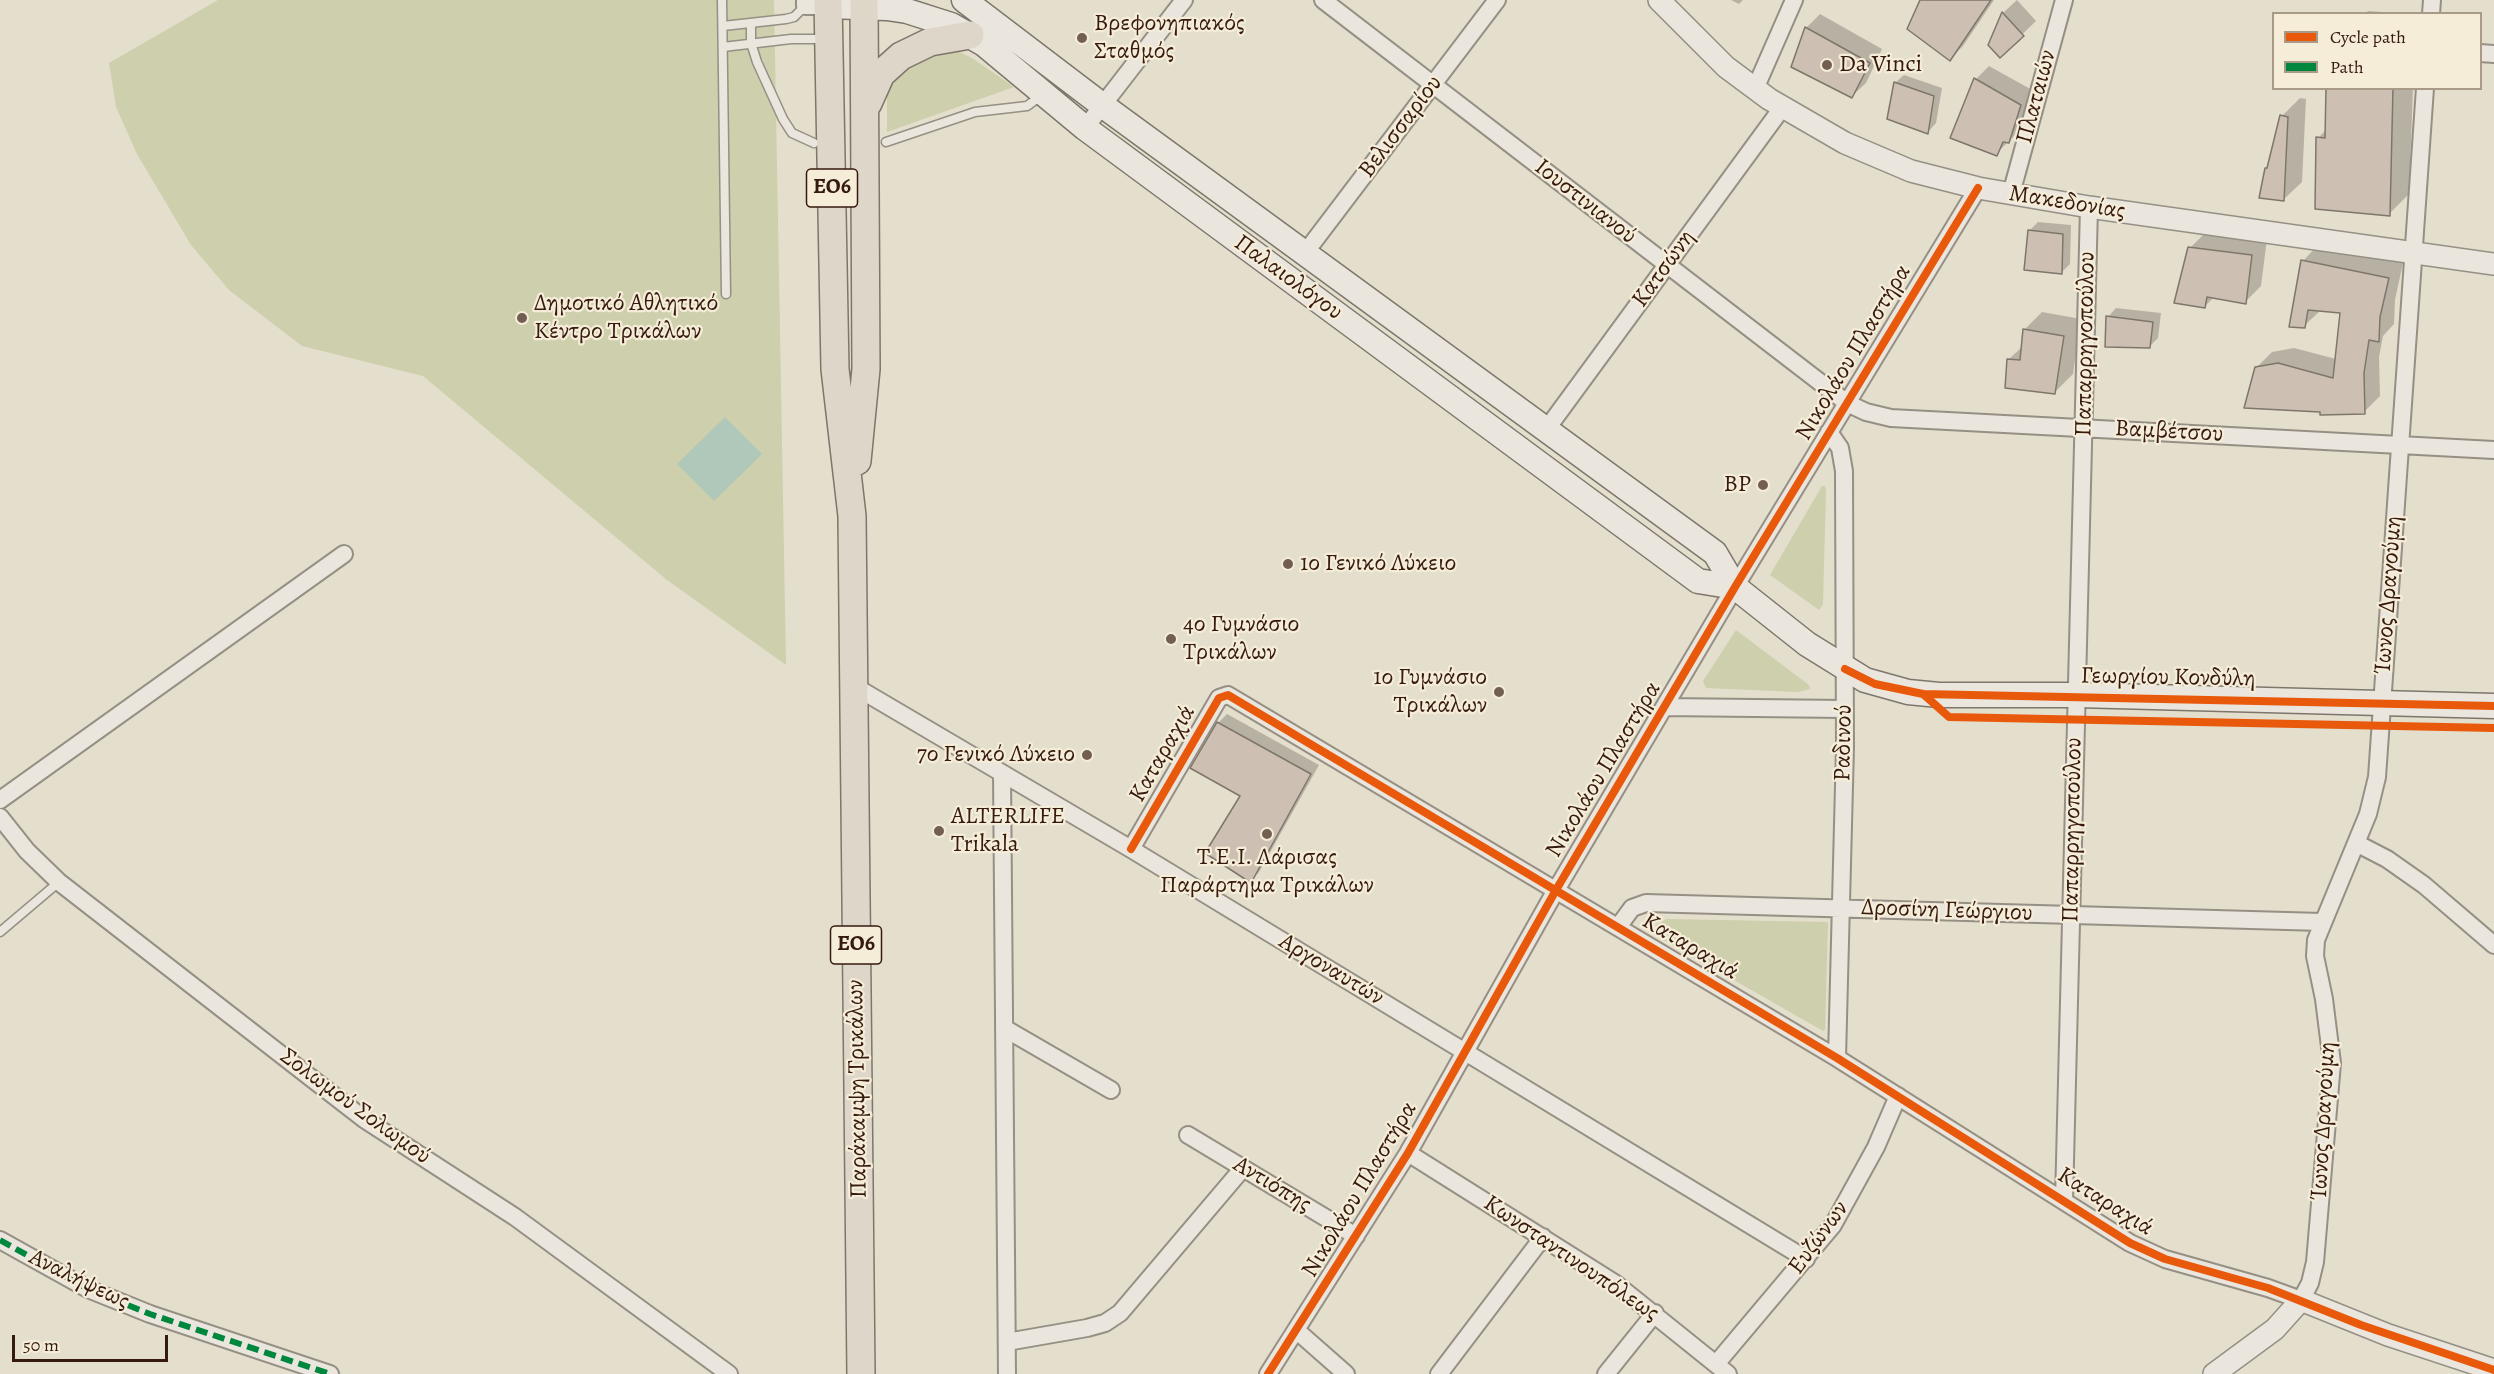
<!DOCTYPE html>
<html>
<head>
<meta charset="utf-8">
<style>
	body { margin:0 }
	#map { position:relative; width:2494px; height:1374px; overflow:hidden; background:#e4decc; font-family:Alegreya,serif }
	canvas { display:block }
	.legend { position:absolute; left:2272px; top:12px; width:210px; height:78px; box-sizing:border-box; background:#f5edd7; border:2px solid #a99987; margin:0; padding:8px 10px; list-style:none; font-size:18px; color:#361a10 }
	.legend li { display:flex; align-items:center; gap:12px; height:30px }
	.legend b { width:30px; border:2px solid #a99987 }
	.scale { position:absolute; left:12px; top:1335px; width:156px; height:27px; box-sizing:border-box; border:3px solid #361a10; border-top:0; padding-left:8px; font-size:18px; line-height:21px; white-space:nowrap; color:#361a10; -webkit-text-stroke:4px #f5edd7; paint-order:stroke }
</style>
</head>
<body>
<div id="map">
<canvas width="2494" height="1374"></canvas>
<ul class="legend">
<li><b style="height:8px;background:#e8590c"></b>Cycle path</li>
<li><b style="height:8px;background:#00873e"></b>Path</li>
</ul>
<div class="scale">50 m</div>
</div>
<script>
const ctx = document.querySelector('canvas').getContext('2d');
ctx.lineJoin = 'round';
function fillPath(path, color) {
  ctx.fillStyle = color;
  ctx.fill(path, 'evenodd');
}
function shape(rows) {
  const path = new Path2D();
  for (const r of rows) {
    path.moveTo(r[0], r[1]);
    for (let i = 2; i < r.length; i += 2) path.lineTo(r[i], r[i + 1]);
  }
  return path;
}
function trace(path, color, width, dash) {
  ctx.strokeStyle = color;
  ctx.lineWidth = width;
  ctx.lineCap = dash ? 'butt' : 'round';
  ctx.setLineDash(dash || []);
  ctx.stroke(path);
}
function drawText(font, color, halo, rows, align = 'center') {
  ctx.font = font + ' Alegreya,serif';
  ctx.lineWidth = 4.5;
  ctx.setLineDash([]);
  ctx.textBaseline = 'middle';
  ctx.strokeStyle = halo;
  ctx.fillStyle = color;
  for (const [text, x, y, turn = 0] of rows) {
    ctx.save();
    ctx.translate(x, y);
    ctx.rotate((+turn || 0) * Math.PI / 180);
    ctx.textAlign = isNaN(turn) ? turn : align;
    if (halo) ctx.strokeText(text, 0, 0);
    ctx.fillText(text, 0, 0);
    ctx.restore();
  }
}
fillPath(shape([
	[218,0,774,0,786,665,667,580,423,376,302,346,229,290,191,245,137,154,116,107,109,63],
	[951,48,972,58,1014,87,887,132,887,94,906,62],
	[1822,486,1825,486,1826,491,1823,604,1819,610,1770,575],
	[1736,630,1809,685,1810,689,1798,692,1706,688,1703,681],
	[1666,919,1828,922,1825,1030,1823,1031,1657,936,1656,925]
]), '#cecfac');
fillPath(shape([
	[725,417,762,454,714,501,677,464]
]), '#b0c8b9');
fillPath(shape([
	[1731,0,1743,0,1739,4],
	[1922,0,1994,0,1963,46,1950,59],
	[2017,0,2036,21,2000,56,1990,45,2003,13],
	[2368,11,2410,14,2365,14],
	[1820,14,1882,49,1866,83,1852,96,1793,66,1806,28],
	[1989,66,2034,91,2022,128,1996,154,1952,137,1976,79],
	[1904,75,1942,88,1936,123,1928,132,1895,83],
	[2327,88,2413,88,2409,194,2389,214,2318,138,2327,129],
	[2300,98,2306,99,2302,182,2283,200,2266,168,2269,165,2282,116],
	[2038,222,2071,225,2070,264,2061,273,2029,231],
	[2206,232,2267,239,2261,286,2245,302,2214,297,2204,307,2190,248],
	[2318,245,2403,263,2395,300,2394,324,2383,336,2379,357,2380,396,2364,412,2322,411,2256,368,2272,352,2294,348,2336,359,2341,311,2321,310,2304,326,2303,261],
	[2116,308,2161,313,2158,338,2149,347,2108,317],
	[2042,312,2081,319,2073,374,2055,392,2008,360,2023,346,2024,330],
	[1227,714,1319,765,1259,872,1251,881,1242,795,1218,723]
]), '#0003');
const building = shape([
	[1920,0,1991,0,1950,61,1907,29,1920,0],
	[2002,12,2024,36,2000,58,1988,45,2002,12],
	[1805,27,1870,63,1852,98,1791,67,1805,27],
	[1974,78,2021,105,2009,143,2003,142,1997,156,1950,138,1974,78],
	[1894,82,1934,96,1928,134,1887,119,1894,82],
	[2326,88,2393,88,2390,216,2315,209,2316,137,2325,138,2326,88],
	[2280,115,2288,117,2284,201,2259,198,2265,168,2267,168,2280,115],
	[2028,230,2063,234,2062,274,2024,270,2028,230],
	[2188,247,2252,255,2246,304,2207,297,2205,308,2174,303,2188,247],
	[2301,260,2389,278,2380,317,2379,342,2369,340,2364,373,2365,414,2320,415,2320,412,2244,408,2255,367,2278,363,2333,378,2340,313,2308,310,2305,328,2289,327,2301,260],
	[2106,316,2153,322,2150,348,2105,347,2106,316],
	[2023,329,2064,336,2055,394,2005,388,2007,359,2020,360,2023,329],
	[1217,722,1311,774,1251,883,1205,853,1240,796,1190,768,1217,722]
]);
fillPath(building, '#cdc0b2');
trace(building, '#7e766b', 1.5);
const service = shape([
	[722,0,726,294],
	[751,23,751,43,757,62,783,119,792,133,814,143],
	[723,26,786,19,794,17,805,6],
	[723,47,791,39,824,39],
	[886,142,975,112,1027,106,1042,95],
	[0,932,59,882]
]);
const minor = shape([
	[805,0,805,6,828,6],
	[1323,0,1847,403,1866,412,1891,418,2494,450],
	[2431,14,2432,0],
	[2480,53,2494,54],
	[1755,89,1794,0],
	[1085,128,1184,0],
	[2011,194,2064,0],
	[1305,253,1497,0],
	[1546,430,1782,108],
	[1829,432,1840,448,1844,471,1845,747,1837,1058],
	[854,686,1131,849,1806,1259],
	[1664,707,1845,709],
	[1002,773,1007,1374],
	[0,800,344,554],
	[0,817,27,851,59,882,324,1088,364,1119,515,1217,729,1374],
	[2356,843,2387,859,2424,885,2494,945],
	[1131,849,1219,698,1228,695,1837,1058,2130,1243,2165,1259,2268,1288,2301,1300,2310,1283,2315,1262,2332,1063,2324,999,2315,956,2316,940,2368,814,2377,777,2425,88],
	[1618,927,1632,908,1646,903,2322,922],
	[1004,1028,1111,1090],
	[1188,1135,1356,1236],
	[1408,1153,1616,1284,1728,1374],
	[2064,1200,2089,207],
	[0,1240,88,1289,150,1314,330,1374],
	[1296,1330,1346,1374],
	[1007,1342,1087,1328,1105,1323,1120,1313,1243,1168],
	[1716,1364,1833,1225,1876,1147,1898,1096],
	[1268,1374,1408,1153,1556,890,1735,587,1978,188],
	[1439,1374,1543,1237],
	[1606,1374,1655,1313]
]);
const tertiary = shape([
	[1659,0,1726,67,1769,99,1845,143,1911,171,1978,188,2089,207,2494,264],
	[2214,1374,2275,1329,2301,1300,2388,1335,2494,1370]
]);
const secondary = shape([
	[964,0,1102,105,1715,553,1735,587,1807,644,1865,680,1908,692,1939,695,2077,695,2494,706],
	[828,6,887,8,907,11,951,25,984,44,1085,128,1698,581,1735,587]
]);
const primary = shape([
	[828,0,835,369,852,516,861,1374],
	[868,103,881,74,901,56,930,42,970,35],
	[857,461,866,369,864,0]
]);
trace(service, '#968f84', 11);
trace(minor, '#968f84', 20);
trace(tertiary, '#968f84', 24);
trace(secondary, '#7e766b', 27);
trace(primary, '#7e766b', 30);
trace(service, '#eae6de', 8);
trace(minor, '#eae6de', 16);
trace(tertiary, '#eae6de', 21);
trace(secondary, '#eae6de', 24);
trace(primary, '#ddd6c9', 27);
trace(shape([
	[0,1240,88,1289,150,1314,330,1374]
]), '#00873e', 6, [12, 6]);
trace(shape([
	[1845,669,1875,684,1923,694,2494,706],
	[1923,694,1949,717,2494,728],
	[1131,849,1219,698,1228,695,1837,1058,2130,1243,2165,1259,2268,1288,2361,1325,2494,1370],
	[1268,1374,1408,1153,1556,890,1735,587,1978,188]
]), '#e8590c', 8);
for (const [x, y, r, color] of [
	[1082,38,6,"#735f52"],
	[1827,65,6,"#735f52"],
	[522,318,6,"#735f52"],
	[1763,485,6,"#735f52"],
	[1288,564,6,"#735f52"],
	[1171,639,6,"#735f52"],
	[1499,692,6,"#735f52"],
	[1087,755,6,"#735f52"],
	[939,831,6,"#735f52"],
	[1267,834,6,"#735f52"]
]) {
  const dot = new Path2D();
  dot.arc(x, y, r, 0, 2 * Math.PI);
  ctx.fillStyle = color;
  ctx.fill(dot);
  trace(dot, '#f5edd7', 2);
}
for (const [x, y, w] of [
	[832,188,51],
	[856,945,51]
]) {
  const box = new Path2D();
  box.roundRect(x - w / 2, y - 19, w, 38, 4.5);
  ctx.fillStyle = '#f5edd7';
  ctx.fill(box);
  trace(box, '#361a10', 1.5);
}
drawText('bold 22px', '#361a10', null, [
	["ΕΟ6",832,188],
	["ΕΟ6",856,945]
]);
drawText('24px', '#361a10', '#f5edd7', [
	["Βρεφονηπιακός",1094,24],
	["Σταθμός",1094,52],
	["Da Vinci",1839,65],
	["Δημοτικό Αθλητικό",534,304],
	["Κέντρο Τρικάλων",534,332],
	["BP",1751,485,"right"],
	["1ο Γενικό Λύκειο",1300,564],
	["4ο Γυμνάσιο",1183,625],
	["Τρικάλων",1183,653],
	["1ο Γυμνάσιο",1487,678,"right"],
	["Τρικάλων",1487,706,"right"],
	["7ο Γενικό Λύκειο",1075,755,"right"],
	["ALTERLIFE",951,817],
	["Trikala",951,845],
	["Τ.Ε.Ι. Λάρισας",1267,858,"center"],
	["Παράρτημα Τρικάλων",1267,886,"center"]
], 'left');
drawText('24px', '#361a10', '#f5edd7', [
	["Πλαταιών",2037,97,-75],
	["Βελισσαρίου",1401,127,-53],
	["Ιουστινιανού",1585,202,38],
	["Μακεδονίας",2067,203,9],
	["Κατσώνη",1664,269,-54],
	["Παλαιολόγου",1288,278,36],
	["Παπαρρηγοπούλου",2086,344,-89],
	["Νικολάου Πλαστήρα",1854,353,-59],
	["Βαμβέτσου",2169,432,3],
	["Ίωνος Δραγούμη",2389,595,-86],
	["Γεωργίου Κονδύλη",2168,678,1],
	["Ραδινού",1844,743,-89],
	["Καταραχιά",1163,754,-60],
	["Νικολάου Πλαστήρα",1604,770,-59],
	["Παπαρρηγοπούλου",2073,830,-89],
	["Δροσίνη Γεώργιου",1947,911,2],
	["Καταραχιά",1690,947,31],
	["Αργοναυτών",1331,970,31],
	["Παράκαμψη Τρικάλων",858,1089,-91],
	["Σολωμού Σολωμού",355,1107,36],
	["Ίωνος Δραγούμη",2324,1121,-87],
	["Αντιόπης",1272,1185,31],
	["Νικολάου Πλαστήρα",1360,1190,-59],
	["Καταραχιά",2105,1202,32],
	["Ευζώνων",1819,1238,-54],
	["Κωνσταντινουπόλεως",1571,1259,34],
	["Αναλήψεως",79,1280,26]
]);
</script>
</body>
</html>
